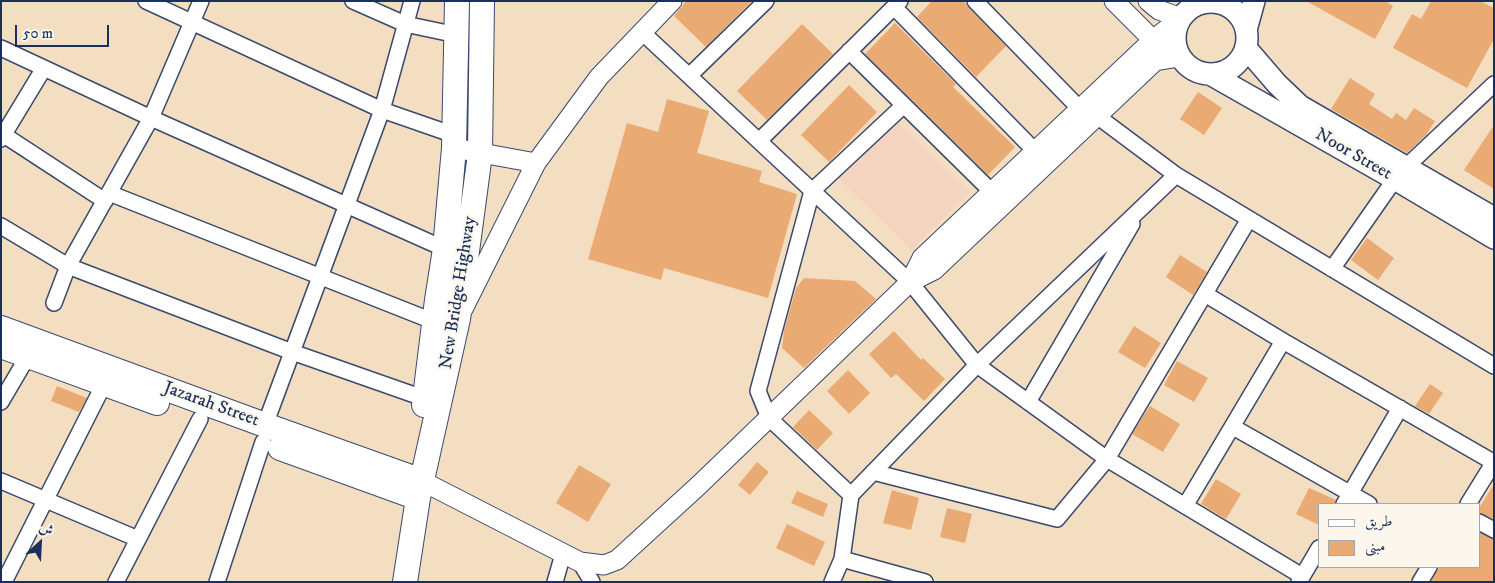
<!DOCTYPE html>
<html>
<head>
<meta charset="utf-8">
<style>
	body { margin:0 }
	#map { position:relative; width:1495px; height:583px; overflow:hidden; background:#f3dec1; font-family:"IM FELL DW Pica",Amiri,serif }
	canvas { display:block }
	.frame { position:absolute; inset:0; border:2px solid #1b2f5e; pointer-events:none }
	.legend { position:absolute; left:1318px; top:503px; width:162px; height:65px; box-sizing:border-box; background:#fbf7ec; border:1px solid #a1a7b3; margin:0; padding:6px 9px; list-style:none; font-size:15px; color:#1b2f5e }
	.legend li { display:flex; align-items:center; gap:10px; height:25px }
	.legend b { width:25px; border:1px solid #a1a7b3 }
	.north { position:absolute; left:15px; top:518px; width:50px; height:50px; -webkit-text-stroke:4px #fbf7ec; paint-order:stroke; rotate:25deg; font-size:14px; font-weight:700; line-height:20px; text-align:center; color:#1b2f5e }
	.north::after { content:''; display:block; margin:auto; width:18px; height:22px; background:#1b2f5e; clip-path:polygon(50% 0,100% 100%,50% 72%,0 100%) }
	.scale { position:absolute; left:15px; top:25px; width:94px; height:22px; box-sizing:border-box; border:2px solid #1b2f5e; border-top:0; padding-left:6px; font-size:15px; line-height:18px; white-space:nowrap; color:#1b2f5e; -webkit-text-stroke:4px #fbf7ec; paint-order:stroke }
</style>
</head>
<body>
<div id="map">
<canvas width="1495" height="583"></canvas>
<div class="frame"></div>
<ul class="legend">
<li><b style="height:6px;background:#fff"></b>طريق</li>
<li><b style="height:14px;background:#eaaa74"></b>مبنى</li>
</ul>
<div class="north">ش</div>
<div class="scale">50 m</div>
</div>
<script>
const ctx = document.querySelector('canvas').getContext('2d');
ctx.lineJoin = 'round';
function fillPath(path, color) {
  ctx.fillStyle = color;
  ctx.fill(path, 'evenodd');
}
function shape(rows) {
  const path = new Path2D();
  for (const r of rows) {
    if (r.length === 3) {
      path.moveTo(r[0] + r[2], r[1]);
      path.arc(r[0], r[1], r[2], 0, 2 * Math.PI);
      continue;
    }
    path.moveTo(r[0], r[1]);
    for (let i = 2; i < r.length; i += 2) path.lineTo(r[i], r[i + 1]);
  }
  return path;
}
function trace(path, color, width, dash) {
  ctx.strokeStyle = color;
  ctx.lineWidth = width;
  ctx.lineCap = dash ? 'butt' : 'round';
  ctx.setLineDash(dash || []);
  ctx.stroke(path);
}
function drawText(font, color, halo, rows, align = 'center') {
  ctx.font = font + ' "IM FELL DW Pica",serif';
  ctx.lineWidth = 5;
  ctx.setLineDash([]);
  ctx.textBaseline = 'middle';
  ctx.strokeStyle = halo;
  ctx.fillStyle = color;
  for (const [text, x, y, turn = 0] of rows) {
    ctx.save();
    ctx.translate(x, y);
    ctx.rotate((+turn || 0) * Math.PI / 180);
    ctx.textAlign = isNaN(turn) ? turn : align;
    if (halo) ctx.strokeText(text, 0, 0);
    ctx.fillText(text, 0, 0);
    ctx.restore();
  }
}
fillPath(shape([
	[895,120,970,192,911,250,836,176]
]), '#f4d3c0');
fillPath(shape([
	[686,1,752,1,706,47,674,16],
	[932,1,963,1,1006,46,976,77,917,17],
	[1306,1,1385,1,1393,6,1375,39],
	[1431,1,1480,1,1494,8,1494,39,1467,88,1393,48,1412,14,1421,19],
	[895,23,956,84,953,87,1015,147,988,175,865,54],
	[802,24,833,54,767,120,737,91],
	[1350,78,1375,94,1369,104,1392,119,1396,113,1406,120,1414,108,1435,121,1426,135,1407,153,1331,109],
	[849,85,877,112,829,162,801,135],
	[1198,92,1222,108,1204,135,1180,119],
	[667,99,709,111,697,153,762,171,759,182,797,194,768,298,664,268,661,280,588,259,627,123,658,132],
	[1494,125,1494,189,1464,170],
	[1367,238,1394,258,1378,280,1351,260],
	[1180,255,1207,272,1193,295,1166,277],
	[804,278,855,281,876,299,804,368,782,348,784,331,796,288],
	[1134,326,1161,343,1145,368,1118,352],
	[894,331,921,360,923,358,945,379,924,401,896,374,891,378,869,354],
	[1177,361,1208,378,1194,402,1164,385],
	[848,370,870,393,849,414,827,391],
	[1430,384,1443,393,1429,414,1415,406],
	[57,386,87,398,79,412,51,401],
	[1150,406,1180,424,1163,452,1132,434],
	[809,410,833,433,817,450,793,427],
	[757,462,769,472,750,495,738,485],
	[579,465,611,484,588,522,556,503],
	[1216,479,1241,494,1226,519,1201,504],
	[1494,484,1494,519,1479,513,1479,508],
	[1309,488,1336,500,1335,504,1319,504,1319,525,1296,514],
	[892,490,919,498,911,530,883,523],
	[797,491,828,504,823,517,791,503],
	[947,508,972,514,965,543,940,537],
	[787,524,825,542,814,566,776,548],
	[1479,532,1494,539,1494,582,1431,582,1439,567,1479,567]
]), '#eaaa74');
const minor = shape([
	[146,1,382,110,454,135],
	[353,1,405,24,457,35],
	[975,1,1080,109],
	[894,7,1035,151],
	[643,33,910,282,977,365,1107,459,1302,576],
	[1,48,151,118,445,249],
	[849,51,992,192],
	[689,76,766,1],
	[1097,116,1176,175,1494,366],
	[4,135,105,201],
	[1,139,44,68],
	[759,141,900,1],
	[1406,167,1494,84],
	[109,193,435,322],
	[1,226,68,266,292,352,426,399],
	[1332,269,1395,179],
	[1205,294,1283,341],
	[54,303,68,266,151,118,201,1],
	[1,402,28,356],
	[1028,402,1132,224],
	[265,425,382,110,412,1],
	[1233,427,1369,504],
	[873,472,1057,519,1107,459,1249,219],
	[1,481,138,539],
	[851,495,769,418,758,391,812,191,904,105],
	[1344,504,1400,408],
	[1468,504,1494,462],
	[1185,506,1283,341,1493,462],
	[1479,522,1494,530],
	[842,559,925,582],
	[580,562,592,582],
	[4,582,104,384],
	[116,582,200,419],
	[217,582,263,442],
	[555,582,563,554],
	[832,582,842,559,851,495,977,365,1176,175],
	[1299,582,1319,548],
	[1420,582,1429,567]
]);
const tertiary = shape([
	[1114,1,1153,40,1163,46],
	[1148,1,1159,10,1181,18],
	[454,148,536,163],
	[910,282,922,258,1153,40,1181,18],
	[463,309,536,163,599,77,672,1],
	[422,481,580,562,604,565,617,560,698,486,910,282,934,270,1155,61,1179,57]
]);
const secondary = shape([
	[1211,38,36],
	[1246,30,1254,1],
	[1246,48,1277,84,1300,106,1494,218],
	[1212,75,1395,179,1494,238]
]);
const primary = shape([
	[1,328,265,425,422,481],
	[1,346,157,403],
	[424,405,437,300,445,249,454,148,457,1],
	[280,448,418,498],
	[405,582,418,498,458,319,480,154,482,1]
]);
trace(minor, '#3b496d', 18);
trace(tertiary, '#3b496d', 21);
trace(secondary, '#3b496d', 24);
trace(primary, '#3b496d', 26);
trace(minor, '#fff', 15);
trace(tertiary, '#fff', 19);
trace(secondary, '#fff', 21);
trace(primary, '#fff', 24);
drawText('18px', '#1b2f5e', '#fbf7ec', [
	["Noor Street",1353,155,30],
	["New Bridge Highway",459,293,-81],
	["Jazarah Street",211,405,20]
]);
</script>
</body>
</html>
